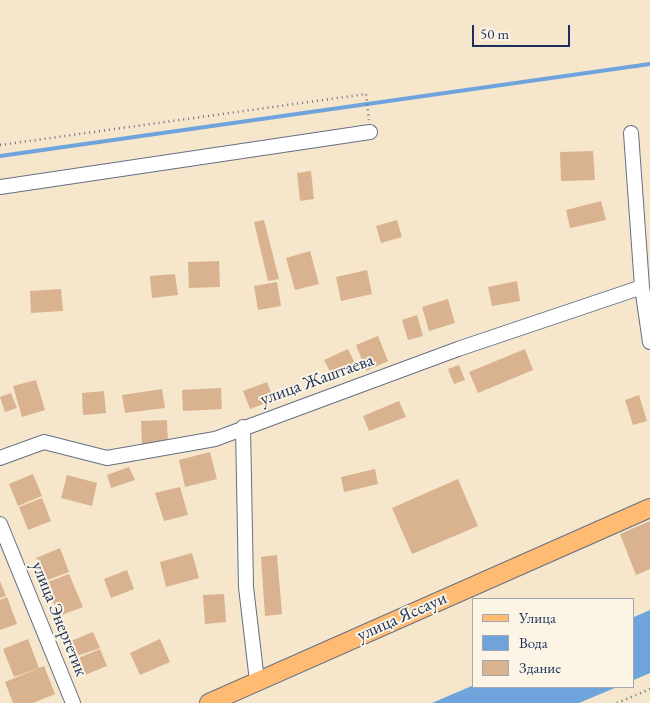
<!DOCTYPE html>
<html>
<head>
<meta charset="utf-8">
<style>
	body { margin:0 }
	#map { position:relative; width:650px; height:703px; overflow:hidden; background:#f5e6cc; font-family:"EB Garamond",serif }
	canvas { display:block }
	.legend { position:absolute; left:472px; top:598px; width:162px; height:90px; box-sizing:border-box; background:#fcf5e5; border:1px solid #a2a6af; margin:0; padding:6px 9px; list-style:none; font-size:15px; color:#1b2f5e }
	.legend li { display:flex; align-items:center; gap:10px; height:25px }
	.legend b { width:25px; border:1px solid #a2a6af }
	.scale { position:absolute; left:472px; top:25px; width:98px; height:22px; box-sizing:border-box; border:2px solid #1b2f5e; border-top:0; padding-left:6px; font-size:15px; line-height:18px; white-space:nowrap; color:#1b2f5e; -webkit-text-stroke:4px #fcf5e5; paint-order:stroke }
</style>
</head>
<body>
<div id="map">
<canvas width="650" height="703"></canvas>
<ul class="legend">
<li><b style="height:6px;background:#ffbb71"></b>Улица</li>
<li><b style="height:14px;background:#6ea3db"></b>Вода</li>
<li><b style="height:14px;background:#d9b390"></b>Здание</li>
</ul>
<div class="scale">50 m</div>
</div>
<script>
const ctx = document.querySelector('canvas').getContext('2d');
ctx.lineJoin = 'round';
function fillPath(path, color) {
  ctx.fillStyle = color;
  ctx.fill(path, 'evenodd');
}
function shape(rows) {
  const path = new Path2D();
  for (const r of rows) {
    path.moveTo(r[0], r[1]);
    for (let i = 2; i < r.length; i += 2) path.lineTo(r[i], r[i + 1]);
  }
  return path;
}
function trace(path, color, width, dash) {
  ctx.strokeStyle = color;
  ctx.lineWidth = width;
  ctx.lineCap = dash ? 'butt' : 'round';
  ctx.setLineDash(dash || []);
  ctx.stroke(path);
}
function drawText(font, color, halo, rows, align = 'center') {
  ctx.font = font + ' "EB Garamond",serif';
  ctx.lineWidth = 4;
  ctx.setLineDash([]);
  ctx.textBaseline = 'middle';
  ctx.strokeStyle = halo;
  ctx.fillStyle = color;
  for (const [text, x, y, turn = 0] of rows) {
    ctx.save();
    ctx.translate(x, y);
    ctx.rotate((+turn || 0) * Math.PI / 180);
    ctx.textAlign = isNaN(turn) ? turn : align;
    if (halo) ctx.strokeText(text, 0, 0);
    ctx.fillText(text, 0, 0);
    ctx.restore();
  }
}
fillPath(shape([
	[650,610,650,673,634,680,634,617],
	[474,685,474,687,617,687,579,703,432,703]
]), '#6ea3db');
trace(shape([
	[0,156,650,64]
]), '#6ea3db', 4);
fillPath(shape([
	[593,151,595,180,561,181,560,152],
	[311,171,314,199,300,201,297,173],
	[601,201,606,220,570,228,566,210],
	[264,220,279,279,268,281,254,222],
	[397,220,402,237,381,243,376,226],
	[310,251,319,284,295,290,286,258],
	[219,261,220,287,189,288,188,262],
	[367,270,372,294,341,301,336,277],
	[175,274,178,295,152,298,150,276],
	[517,281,520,301,492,306,488,287],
	[277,282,281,306,258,310,254,286],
	[61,289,63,311,31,313,30,291],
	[448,299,455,323,429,331,422,307],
	[417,315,423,336,408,340,402,320],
	[378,336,388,361,366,371,356,345],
	[348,349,357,368,334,379,324,360],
	[525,349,533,370,478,393,469,372],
	[459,365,465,380,454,384,448,369],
	[36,380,45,410,22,417,13,386],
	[267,382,274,400,250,409,243,391],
	[221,388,222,409,183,411,182,390],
	[162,389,165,408,125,413,122,395],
	[104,391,106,413,83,415,82,393],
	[11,393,17,408,5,412,0,397],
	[639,395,647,421,633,425,625,400],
	[399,401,406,417,369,431,363,416],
	[167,420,168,444,142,445,141,421],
	[210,452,217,479,185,487,179,460],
	[129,467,135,480,111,488,107,475],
	[375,469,378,484,344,492,341,477],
	[33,474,42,496,18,506,9,484],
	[67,475,97,483,92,506,61,498],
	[458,479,478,526,412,554,392,508],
	[180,487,188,515,164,521,155,493],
	[42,498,51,521,28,530,19,507],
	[650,521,650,569,636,575,620,534],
	[60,548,69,572,45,581,36,558],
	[192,553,199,578,166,587,160,562],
	[277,555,282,614,265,616,261,557],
	[127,570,134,589,111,598,104,579],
	[69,574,83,607,59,616,45,583],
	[0,581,6,596,0,598],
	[224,594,226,622,205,624,203,595],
	[7,597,17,624,0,630,0,600],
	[93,632,100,648,77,656,71,641],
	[28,639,39,668,14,677,3,649],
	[160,639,170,662,140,675,130,653],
	[100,649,107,666,85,675,78,658],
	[44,666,55,694,33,703,13,703,5,682]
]), '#d9b390');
const minor = shape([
	[631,133,642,287,650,342],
	[0,187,370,132],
	[243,427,246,587,257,681],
	[0,458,44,442,107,458,215,439,458,349,642,287],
	[0,524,73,703]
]);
const major = shape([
	[209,703,650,508]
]);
trace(minor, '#676f84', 16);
trace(major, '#676f84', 20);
trace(shape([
	[0,145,366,94,369,120],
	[617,703,650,689]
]), '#676f84', 2.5, [1, 4]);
trace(minor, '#fff', 14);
trace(major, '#ffbb71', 18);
drawText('18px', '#1b2f5e', '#fcf5e5', [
	["улица Жаштаева",317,380,-20],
	["улица Яссауи",402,617,-24],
	["улица Энергетик",59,619,68]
]);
</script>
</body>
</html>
